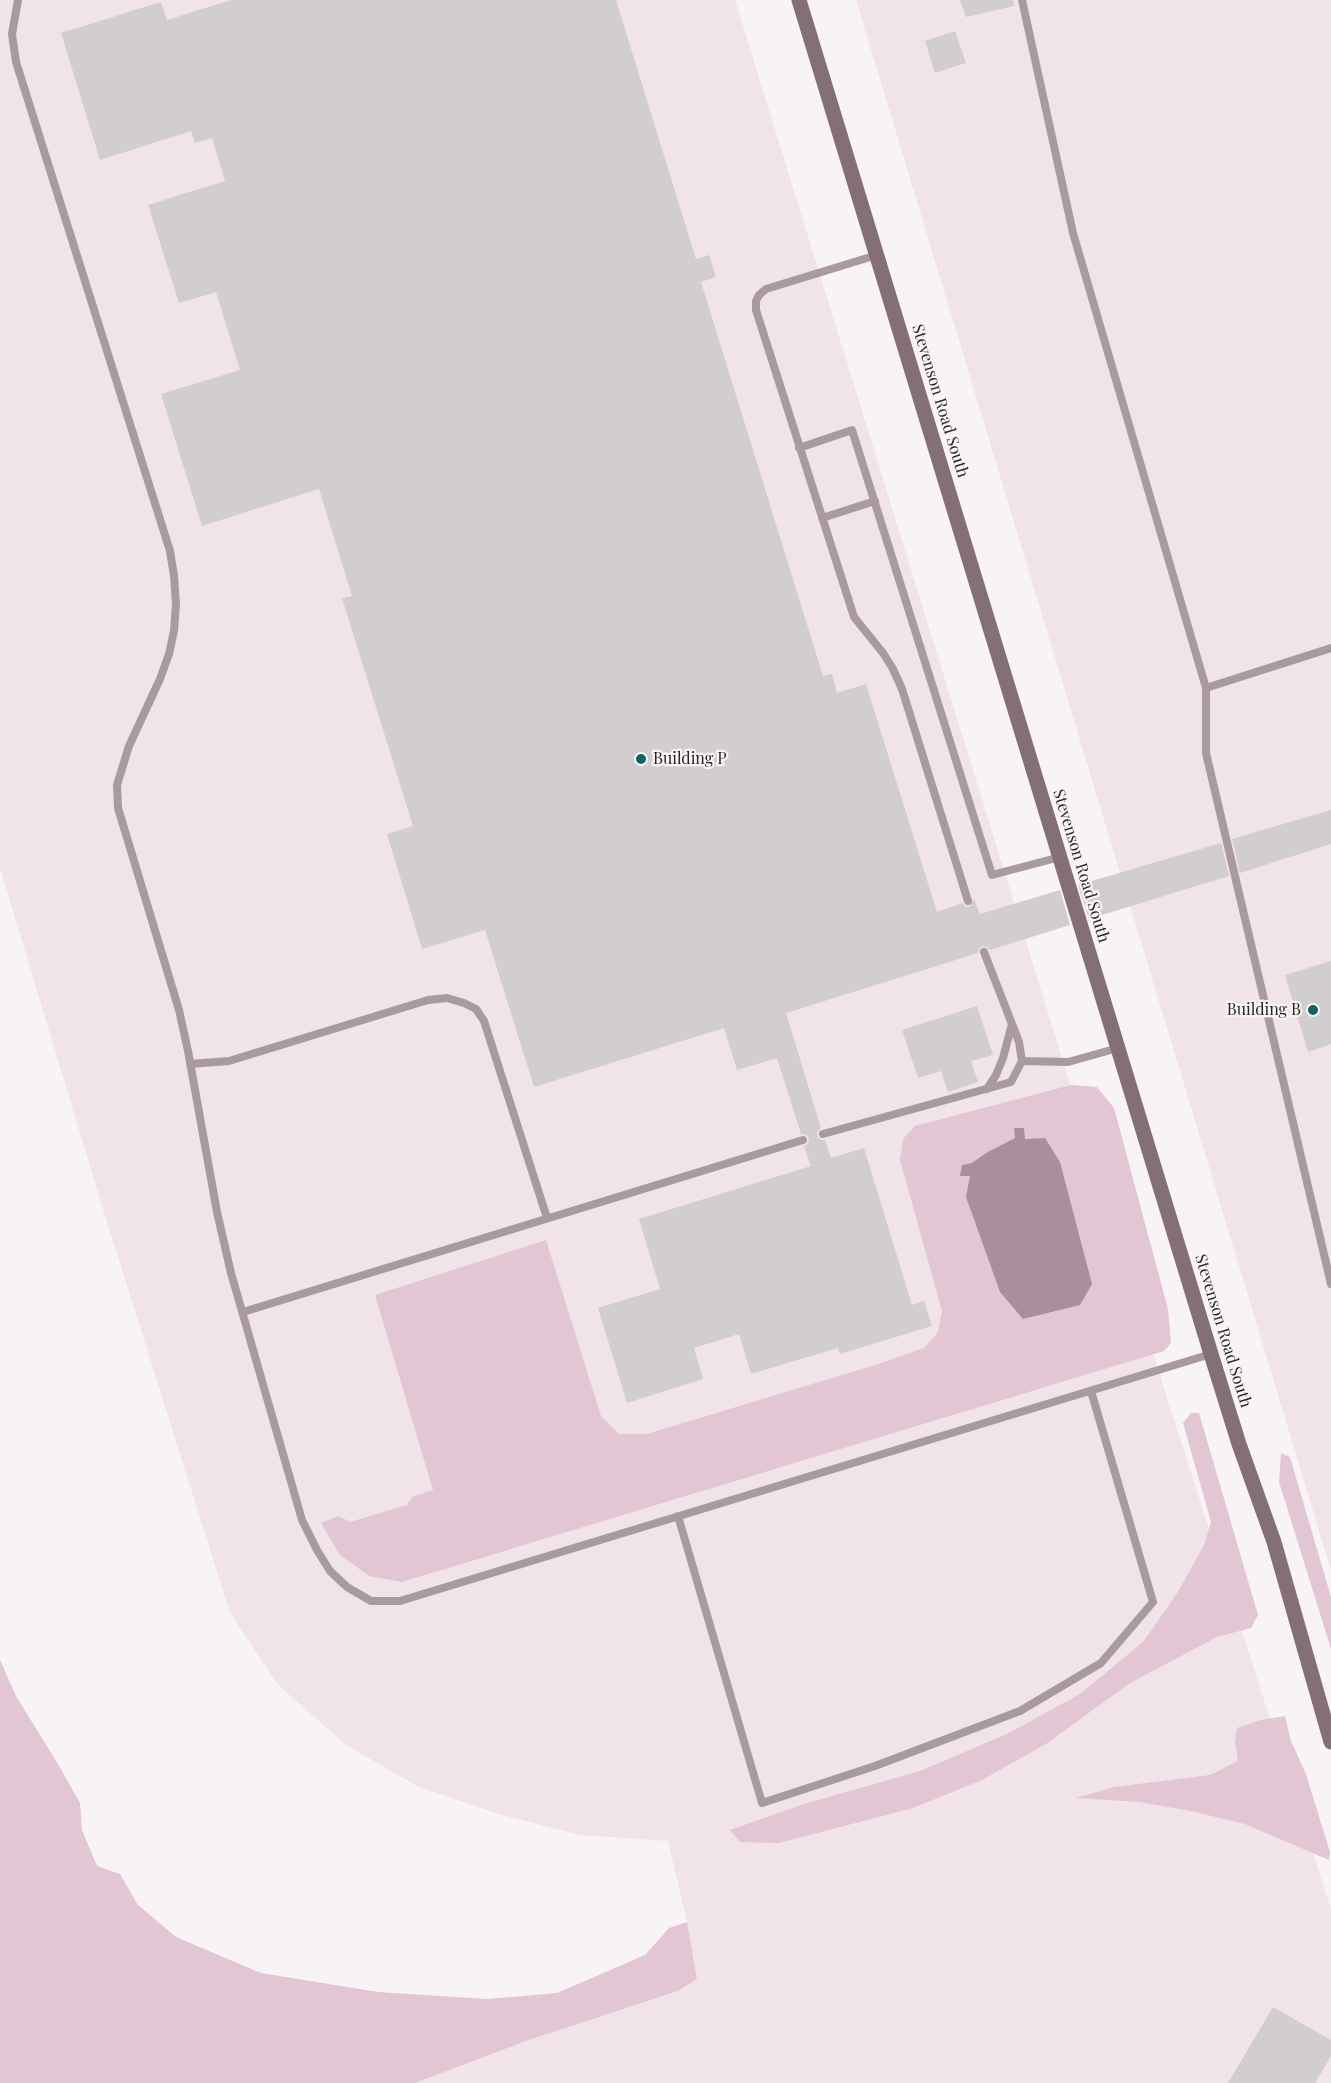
<!DOCTYPE html>
<html>
<head>
<meta charset="utf-8">
<style>
	body { margin:0 }
	canvas { display:block; background:#f8f4f6 }
</style>
</head>
<body>
<canvas width="1331" height="2083"></canvas>
<script>
const ctx = document.querySelector('canvas').getContext('2d');
ctx.lineJoin = 'round';
function fillPath(path, color) {
  ctx.fillStyle = color;
  ctx.fill(path, 'evenodd');
}
function shape(rows) {
  const path = new Path2D();
  for (const r of rows) {
    path.moveTo(r[0], r[1]);
    for (let i = 2; i < r.length; i += 2) path.lineTo(r[i], r[i + 1]);
  }
  return path;
}
function trace(path, color, width, dash) {
  ctx.strokeStyle = color;
  ctx.lineWidth = width;
  ctx.lineCap = dash ? 'butt' : 'round';
  ctx.setLineDash(dash || []);
  ctx.stroke(path);
}
function drawText(font, color, halo, rows, align = 'center') {
  ctx.font = font + ' "Playfair Display",serif';
  ctx.lineWidth = 4.5;
  ctx.setLineDash([]);
  ctx.textBaseline = 'middle';
  ctx.strokeStyle = halo;
  ctx.fillStyle = color;
  for (const [text, x, y, turn = 0] of rows) {
    ctx.save();
    ctx.translate(x, y);
    ctx.rotate((+turn || 0) * Math.PI / 180);
    ctx.textAlign = isNaN(turn) ? turn : align;
    if (halo) ctx.strokeText(text, 0, 0);
    ctx.fillText(text, 0, 0);
    ctx.restore();
  }
}
fillPath(shape([
	[0,0,735,0,1169,1404,1331,1909,1331,2083,415,2083,526,2041,678,1991,697,1979,687,1922,668,1841,580,1835,498,1814,417,1786,346,1745,278,1685,230,1613,102,1206,0,868],
	[856,0,1331,0,1331,1570]
]), '#f0e4e9');
fillPath(shape([
	[1071,1085,1097,1087,1114,1108,1168,1309,1171,1343,1164,1351,402,1582,369,1576,340,1555,321,1523,339,1516,350,1522,407,1505,412,1497,433,1490,375,1295,546,1240,601,1416,619,1434,647,1434,878,1364,924,1348,938,1332,942,1311,900,1160,903,1139,915,1126],
	[1191,1413,1199,1413,1258,1615,1251,1628,1217,1637,1130,1683,1046,1744,982,1780,913,1808,779,1843,740,1842,730,1830,804,1804,920,1771,1007,1734,1080,1694,1143,1642,1178,1592,1204,1545,1211,1522,1183,1423],
	[1281,1453,1290,1457,1331,1597,1331,1649,1279,1482],
	[0,1660,16,1696,58,1764,80,1803,82,1830,97,1866,120,1874,138,1905,176,1937,261,1973,378,1992,487,1999,557,1993,645,1955,669,1928,687,1922,697,1979,678,1991,526,2041,415,2083,0,2083],
	[1285,1716,1291,1741,1306,1774,1330,1852,1329,1860,1245,1824,1191,1811,1139,1802,1076,1798,1114,1787,1210,1775,1238,1761,1235,1743,1237,1728,1261,1720]
]), '#e3c6d4');
fillPath(shape([
	[1014,1128,1024,1128,1025,1139,1045,1138,1060,1162,1092,1284,1080,1305,1023,1319,1000,1292,966,1197,970,1176,960,1176,962,1165,972,1163,986,1153,1015,1138]
]), '#ac8d9c');
fillPath(shape([
	[231,0,616,0,696,259,709,255,716,277,701,282,823,676,832,674,837,693,866,684,937,912,962,903,966,907,970,906,974,899,980,914,1060,890,1070,925,990,950,987,947,982,946,979,949,978,953,786,1013,821,1128,817,1132,817,1136,821,1140,825,1140,831,1158,864,1148,912,1305,924,1301,932,1326,840,1354,838,1348,751,1374,739,1334,694,1348,703,1379,627,1403,598,1308,660,1289,639,1219,811,1166,804,1146,808,1144,809,1139,807,1135,801,1134,777,1058,737,1070,724,1028,534,1087,485,930,422,949,387,834,413,826,342,598,352,596,319,489,202,526,161,394,240,370,216,292,179,303,148,205,225,181,212,138,195,143,191,131,100,160,61,33,161,2,167,20],
	[960,0,1013,0,1014,6,966,17],
	[955,31,966,63,935,73,925,41],
	[1331,810,1331,844,1240,873,1232,839],
	[1221,843,1229,876,1089,919,1078,885],
	[1331,961,1331,1044,1308,1052,1285,975],
	[977,1006,993,1055,971,1061,978,1082,948,1092,941,1071,918,1078,902,1030],
	[1273,2007,1331,2040,1331,2056,1315,2083,1228,2083]
]), '#d2ced0');
trace(shape([
	[18,0,12,34,16,62,170,551,174,576,176,604,174,631,169,654,160,679,129,746,117,785,118,808,179,1010,188,1051,217,1212,231,1273,302,1520,317,1550,330,1571,347,1587,371,1601,400,1601,1211,1354],
	[1022,0,1073,233,1206,688,1331,648],
	[877,255,766,289,759,295,756,301,756,310,854,617,883,653,893,669,902,689,968,901],
	[799,448,852,430,992,875,1060,857],
	[822,518,875,501],
	[1206,688,1206,753,1331,1284],
	[1022,1061,1068,1062,1118,1048],
	[190,1064,229,1061,428,1000,447,998,464,1003,476,1009,484,1021,547,1218],
	[987,1089,996,1075,1003,1058,1012,1024],
	[823,1134,1011,1082,1022,1061,1019,1042,984,952],
	[243,1312,803,1140],
	[678,1516,762,1803,875,1766,1020,1711,1101,1663,1153,1602,1091,1391]
]), '#a99aa1', 8);
trace(shape([
	[799,0,1211,1354,1239,1444,1274,1542,1331,1742]
]), '#846f79', 15);
for (const [x, y, r, color] of [
	[641,759,6,"#136365"],
	[1313,1010,6,"#136365"]
]) {
  const dot = new Path2D();
  dot.arc(x, y, r, 0, 2 * Math.PI);
  ctx.fillStyle = color;
  ctx.fill(dot);
  trace(dot, '#f8f4f6', 2);
}
drawText('16px', '#272626', '#f8f4f6', [
	["Stevenson Road South",940,401,73],
	["Stevenson Road South",1081,866,73],
	["Stevenson Road South",1223,1331,73]
]);
drawText('16px', '#272626', '#f8f4f6', [
	["Building P",653,759],
	["Building B",1301,1010,"right"]
], 'left');
</script>
</body>
</html>
